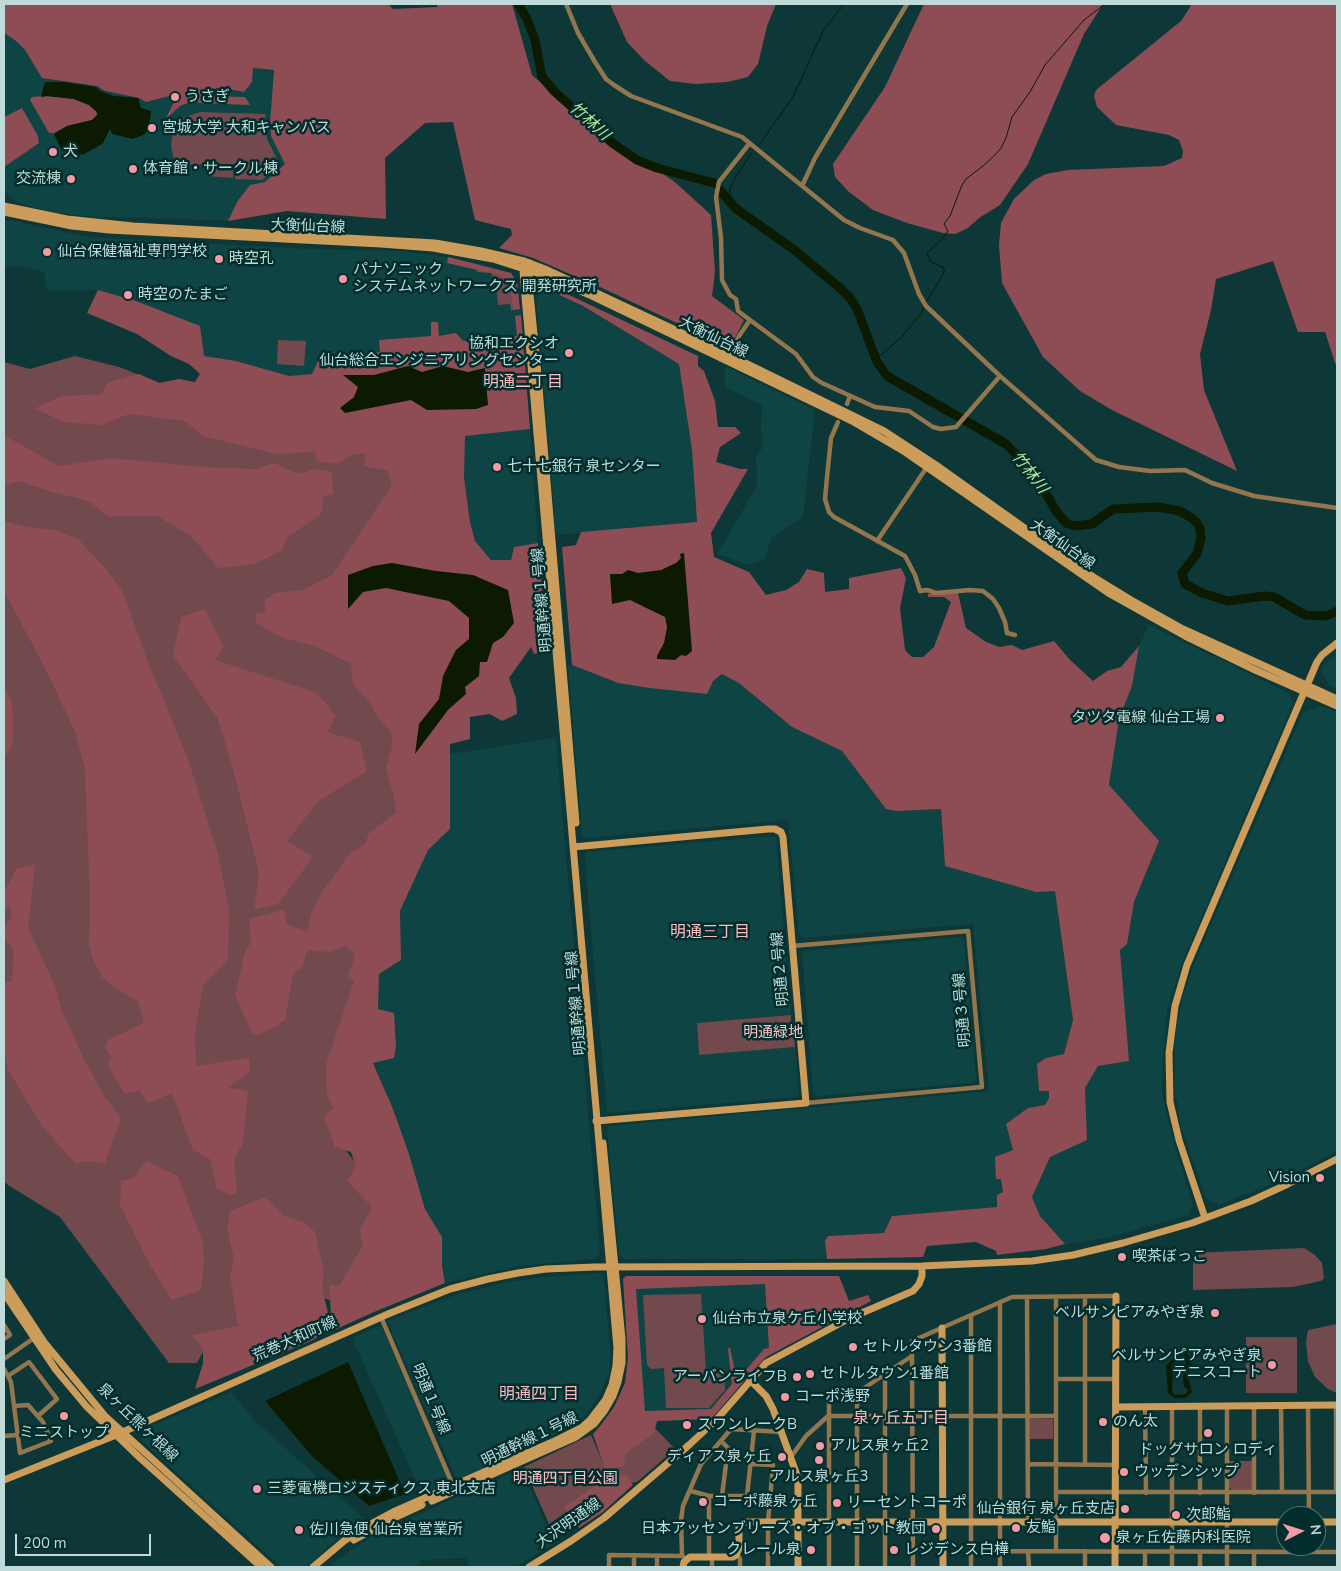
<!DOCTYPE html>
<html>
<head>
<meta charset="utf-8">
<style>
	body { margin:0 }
	#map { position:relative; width:1341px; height:1571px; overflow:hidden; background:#0d3837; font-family:"Nunito Sans",sans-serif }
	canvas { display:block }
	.frame { position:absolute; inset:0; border:5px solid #bfdad9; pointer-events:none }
	.north { position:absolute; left:1276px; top:1506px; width:50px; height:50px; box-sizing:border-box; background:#012e2d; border:1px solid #4d7372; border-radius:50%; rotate:85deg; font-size:14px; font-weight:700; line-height:20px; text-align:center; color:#bfdad9 }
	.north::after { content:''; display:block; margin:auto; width:18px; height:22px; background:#f49aa4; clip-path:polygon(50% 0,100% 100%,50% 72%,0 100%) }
	.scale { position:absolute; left:15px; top:1534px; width:136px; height:22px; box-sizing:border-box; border:2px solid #bfdad9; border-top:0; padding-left:6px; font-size:15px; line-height:18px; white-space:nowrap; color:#bfdad9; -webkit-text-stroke:4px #012e2d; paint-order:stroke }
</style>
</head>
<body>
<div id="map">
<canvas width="1341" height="1571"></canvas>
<div class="frame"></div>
<div class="north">N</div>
<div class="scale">200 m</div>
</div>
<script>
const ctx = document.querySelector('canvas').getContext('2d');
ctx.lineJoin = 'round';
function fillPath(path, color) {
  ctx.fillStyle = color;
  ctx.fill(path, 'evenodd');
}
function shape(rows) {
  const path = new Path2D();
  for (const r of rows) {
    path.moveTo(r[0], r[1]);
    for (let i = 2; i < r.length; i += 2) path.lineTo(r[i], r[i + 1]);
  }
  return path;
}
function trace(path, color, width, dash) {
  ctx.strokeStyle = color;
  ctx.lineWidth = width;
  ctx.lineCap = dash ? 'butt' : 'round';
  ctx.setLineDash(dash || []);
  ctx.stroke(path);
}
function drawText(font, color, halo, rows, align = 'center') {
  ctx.font = font + ' "Nunito Sans","Noto Sans JP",sans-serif';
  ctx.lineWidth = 5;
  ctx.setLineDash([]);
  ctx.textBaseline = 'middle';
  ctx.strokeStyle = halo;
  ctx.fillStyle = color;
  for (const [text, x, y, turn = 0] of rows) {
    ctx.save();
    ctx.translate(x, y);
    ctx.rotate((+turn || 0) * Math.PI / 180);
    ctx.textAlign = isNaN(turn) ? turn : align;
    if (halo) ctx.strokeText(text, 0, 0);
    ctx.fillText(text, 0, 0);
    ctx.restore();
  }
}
fillPath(shape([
	[4,33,16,41,25,50,42,78,97,86,105,91,139,98,146,102,177,94,178,99,169,115,180,106,196,100,200,103,245,97,211,96,211,89,220,88,239,92,251,84,253,68,274,70,270,124,271,136,285,164,265,182,237,202,228,221,129,217,95,217,53,212,17,203,4,191,4,167,38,136,22,108,4,117],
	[4,219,88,237,308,249,399,251,448,257,480,264,511,273,517,282,521,315,515,316,517,336,462,340,448,336,439,336,431,322,432,336,380,340,380,352,318,361,312,374,289,376,236,361,204,356,136,301,98,290,47,291,44,272,16,266,4,267],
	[546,284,546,289,582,306,679,364,692,450,697,522,556,535,536,295],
	[725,366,815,410,803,517,772,537,764,560,749,565,717,554,757,486,756,457,763,447,761,427,762,406,725,387],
	[530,429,538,543,514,547,511,560,492,560,475,542,470,522,464,477,464,436],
	[1149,625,1289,693,1293,704,1181,966,1167,1010,1163,1057,1162,1094,1174,1143,1193,1204,1188,1215,1110,1237,1065,1244,1040,1216,1032,1197,1050,1157,1087,1140,1085,1088,1098,1066,1129,1061,1120,949,1127,944,1134,902,1159,841,1109,786,1119,719,1132,686,1139,646],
	[1337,654,1337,689,1329,685,1322,671,1323,666],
	[568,664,618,683,707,694,713,681,722,674,739,683,792,727,842,751,886,809,897,811,941,809,945,866,1036,892,1055,890,1073,1020,1064,1054,1046,1058,1040,1091,1050,1090,1049,1098,1045,1105,1028,1108,1013,1150,996,1179,1001,1179,1003,1192,997,1207,893,1216,885,1233,828,1236,825,1241,827,1259,625,1259,619,1254,607,1129,609,1126,989,1091,973,924,803,938,799,933,788,820,586,838,582,836],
	[1322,706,1337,712,1337,1151,1282,1180,1219,1205,1206,1199,1181,1127,1178,1113,1179,1108,1175,1094,1175,1045,1176,1027,1182,999,1194,964,1303,712],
	[556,738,600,1252,596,1259,519,1266,445,1283,442,1266,442,1237,425,1209,409,1154,393,1109,373,1062,394,1057,396,1047,378,1009,379,974,401,960,400,911,428,850,450,829,450,754],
	[774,836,776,837,791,1015,697,1023,699,1055,795,1047,799,1094,797,1097,607,1113,588,897,585,856,587,852],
	[961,937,964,939,976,1080,973,1083,816,1096,813,1092,802,951],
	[599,1273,604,1278,610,1350,609,1373,597,1400,583,1417,571,1427,457,1480,387,1321,458,1294,499,1284,536,1278],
	[766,1282,772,1353,767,1355,710,1417,640,1420,632,1286],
	[381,1325,449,1482,422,1494,352,1338],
	[231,1392,255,1421,366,1520,333,1543,306,1567,281,1567,141,1440,142,1430],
	[522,1468,554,1544,515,1567,469,1567,466,1558,421,1560,418,1567,329,1567,336,1560,373,1536,402,1522]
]), '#0e4443');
fillPath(shape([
	[201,112,265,114,267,139,277,159,273,171,262,180,235,179,235,165,233,166,233,178,207,176,207,165,175,164,171,146,173,130,178,123,184,117],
	[477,269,491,273,499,275,509,281,513,310,511,310,510,304,498,305,495,276,492,276,491,273,477,272],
	[278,340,306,341,304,366,277,364],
	[75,356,119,367,193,396,383,441,403,487,356,661,398,728,401,815,359,952,340,1143,362,1171,377,1205,369,1246,334,1302,316,1295,209,1341,197,1363,169,1363,60,1217,8,1185,4,1181,4,362,30,369],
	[791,1015,791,1022,793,1022,795,1047,699,1055,697,1023],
	[1304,1248,1315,1255,1322,1263,1324,1278,1321,1281,1293,1287,1193,1290,1193,1253],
	[701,1294,706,1371,724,1369,725,1390,709,1408,666,1408,664,1368,651,1369,647,1365,643,1295],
	[1337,1324,1337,1393,1328,1389,1315,1377,1308,1361,1306,1342,1308,1330],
	[1246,1337,1297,1337,1297,1393,1246,1393],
	[1030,1418,1053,1419,1053,1439,1030,1439],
	[653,1426,675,1449,637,1482,602,1487,549,1524,524,1467,591,1435,603,1463],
	[1229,1461,1252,1461,1252,1490,1232,1490,1229,1487]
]), '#724a4e');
fillPath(shape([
	[4,4,388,4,393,9,437,7,437,4,512,4,532,75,573,110,676,183,711,215,715,272,712,296,744,320,730,348,600,287,533,258,499,248,512,235,511,229,475,220,453,122,425,123,385,158,386,219,287,211,228,221,237,202,250,185,265,182,285,164,271,136,270,123,274,70,253,68,252,82,244,92,220,88,211,90,212,96,245,97,250,105,199,103,196,100,180,106,167,118,166,118,173,104,178,99,177,94,146,102,139,98,105,91,97,86,42,78,25,50,16,41,4,33],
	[610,4,776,4,767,26,758,64,748,77,727,82,696,84,670,81,645,61,627,42],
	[924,4,1103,4,1084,34,1028,164,1000,205,979,218,968,228,955,234,943,233,907,223,873,210,849,192,835,177,833,164,885,87],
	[1191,4,1337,4,1337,366,1335,363,1325,332,1298,332,1273,261,1216,279,1211,310,1200,354,1204,390,1237,471,1112,410,1080,391,1043,357,1002,283,999,245,1001,223,1014,199,1034,180,1046,174,1068,170,1164,166,1182,158,1183,151,1179,140,1169,135,1116,125,1097,107,1094,96,1096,90,1181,21,1189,9],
	[45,96,74,99,89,105,96,111,97,115,92,120,67,126,54,133,49,133,30,100,32,97],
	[22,108,38,136,39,143,4,167,4,117],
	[448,257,511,273,517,282,520,309,513,310,509,281,499,275,447,263],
	[546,284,698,356,698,366,704,371,715,401,718,427,735,427,741,433,720,447,716,462,740,469,748,469,711,533,714,557,749,572,766,595,786,590,799,582,807,569,824,573,825,592,849,589,849,578,901,568,906,578,900,608,905,650,912,657,923,657,934,647,951,602,944,597,928,597,928,594,958,593,966,628,986,642,999,647,1012,645,1022,650,1054,641,1070,660,1093,681,1107,671,1121,667,1139,646,1132,686,1119,719,1109,785,1159,841,1134,902,1127,944,1120,950,1129,1061,1098,1066,1085,1088,1087,1140,1050,1157,1032,1197,1040,1216,1065,1244,1046,1249,997,1255,996,1251,976,1242,927,1246,923,1257,827,1259,825,1241,828,1236,884,1233,892,1216,997,1207,997,1195,1003,1192,1001,1179,996,1179,995,1157,1013,1150,1006,1124,1028,1108,1045,1105,1049,1098,1049,1091,1039,1091,1037,1064,1046,1058,1064,1054,1073,1020,1055,891,1036,892,945,866,941,809,897,811,886,809,842,751,792,727,739,683,722,674,713,681,707,694,650,688,618,683,572,665,562,547,576,545,581,532,697,522,692,450,679,364,583,306,546,289],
	[98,290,136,301,200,326,204,356,236,361,289,376,312,374,318,361,380,352,379,340,431,336,431,322,438,322,439,336,456,333,462,340,477,344,486,348,505,346,508,337,517,336,515,316,521,315,530,429,465,436,464,477,470,522,475,541,491,560,511,560,514,547,538,543,549,651,534,654,531,647,509,678,516,698,517,714,502,721,490,714,470,717,470,739,450,744,450,829,428,850,400,911,401,960,379,974,378,1009,394,1013,396,1047,394,1058,373,1063,393,1109,409,1154,425,1209,442,1237,442,1266,445,1283,374,1312,332,1331,329,1284,339,1286,363,1246,360,1230,372,1207,347,1181,356,1167,351,1152,335,1147,324,1117,333,1108,327,1095,326,1065,354,981,348,977,355,955,346,945,330,952,307,950,302,968,293,974,285,1020,275,1027,258,1035,253,1035,235,995,245,953,251,942,249,919,284,910,287,924,307,932,311,914,322,892,350,853,365,844,369,833,396,813,394,796,386,769,392,747,392,734,377,716,370,702,353,685,351,664,315,646,283,638,256,623,255,614,265,612,265,600,275,593,302,590,332,575,392,485,387,470,363,466,366,454,354,454,336,464,317,461,315,452,277,454,203,436,185,421,129,414,101,425,66,422,34,409,61,396,102,394,107,383,139,374,159,383,179,379,195,382,200,374,189,364,171,356,137,334,87,313],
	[4,437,7,437,59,466,111,458,205,467,255,469,274,463,299,474,315,469,332,472,333,494,324,496,321,514,285,539,283,550,254,564,218,568,191,536,157,516,108,516,89,501,49,491,20,481,6,485,4,485],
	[4,521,26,527,56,530,78,539,106,569,123,592,146,657,188,759,218,854,229,909,228,961,203,985,195,1032,196,1066,249,1058,250,1071,228,1088,248,1091,243,1143,234,1159,237,1192,230,1195,217,1188,210,1159,193,1150,172,1093,148,1103,139,1091,124,1093,108,1065,111,1056,105,1048,108,1040,144,1023,138,1001,115,988,102,977,93,959,89,945,90,898,85,769,75,731,44,666,4,591],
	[205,609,224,647,215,660,317,693,336,716,327,732,360,742,367,771,318,801,287,841,313,857,278,904,254,910,259,873,232,765,217,717,173,656,181,617],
	[4,686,12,702,13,721,13,740,9,752,4,756],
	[35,865,28,928,56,988,61,1009,84,1059,104,1096,121,1118,105,1163,89,1161,75,1163,43,1127,8,1070,4,1051,4,983,12,981,14,951,4,938,4,928,12,916,10,904,4,911,4,892,17,868],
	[146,1161,178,1176,203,1243,204,1263,201,1290,172,1300,149,1263,120,1205,121,1181,135,1177],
	[265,1197,284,1216,303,1222,315,1232,324,1271,322,1288,328,1313,330,1329,311,1341,195,1389,203,1363,203,1348,192,1335,238,1326,230,1276,234,1257,227,1230,230,1211],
	[626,1276,839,1276,849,1301,868,1295,871,1301,766,1357,750,1374,746,1370,764,1349,769,1348,765,1284,636,1289,645,1411,711,1409,732,1384,728,1349,730,1347,734,1367,745,1380,713,1417,709,1419,657,1421,654,1433,625,1454,624,1466,605,1469,593,1434,601,1425,614,1407,625,1383,628,1358,623,1279],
	[627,1475,633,1485,603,1512,579,1528,564,1507,607,1478]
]), '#8e4d55');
fillPath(shape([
	[45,82,64,82,96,87,100,91,114,96,138,98,141,108,151,111,149,129,145,134,133,139,112,134,110,129,103,143,97,147,82,155,80,154,73,157,66,149,61,149,54,134,67,126,92,120,97,115,98,113,89,105,74,99,48,96,41,97],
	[408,366,422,372,443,366,468,372,485,368,488,405,476,409,427,410,411,400,345,413,340,408,354,397,358,387,343,375,374,375],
	[684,553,692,651,686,656,681,655,675,660,657,659,657,656,664,643,667,627,665,617,630,600,612,604,610,574,622,574,628,570,638,573,661,570,676,563,681,558,680,554],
	[392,563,436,571,473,575,508,590,514,623,503,637,493,643,487,662,480,662,479,676,465,687,466,694,448,710,415,754,419,724,439,699,443,676,456,650,469,639,469,618,449,601,386,588,363,592,348,609,348,575,373,566],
	[1182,1351,1188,1354,1191,1365,1188,1377,1192,1392,1185,1398,1175,1398,1168,1393,1166,1366,1178,1352],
	[1181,1355,1185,1357,1186,1363,1183,1378,1184,1386,1188,1390,1186,1394,1175,1395,1172,1392,1173,1367,1171,1366],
	[348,1362,405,1494,369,1506,313,1457,265,1401]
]), '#0b1a01');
trace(shape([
	[759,145,793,97,823,31,844,4],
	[730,202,730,188,735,178,752,152],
	[926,302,937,285,944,272,944,268,931,262,927,253,941,240,948,231,944,224,950,216,962,185,966,179,983,166,996,154,1001,148,1006,138,1012,117,1030,92,1045,65,1084,20,1105,4],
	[876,359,901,338,922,312,924,306]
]), '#0b1a01', 1);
trace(shape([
	[518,4,527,19,535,40,542,77,555,92,611,142,637,160,657,168,714,183],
	[720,190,735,208,793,249,840,288,850,298,857,309,877,362,887,376,1006,444,1029,468,1041,485,1056,511,1066,523,1075,526,1092,524,1113,509,1158,507,1180,511,1192,518,1197,523,1200,529,1201,538,1197,554,1182,573,1185,584,1202,593,1228,601,1265,596,1274,597,1305,615,1326,616,1337,611]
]), '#0b1a01', 9);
trace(shape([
	[566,4,578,33,595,62,606,79,614,85,631,96,742,137,844,220,860,228,893,240,904,253,919,294,926,306,1000,376],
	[749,144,719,182,716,197,721,238,722,280,730,295,736,299,738,311,750,320],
	[802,186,815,158,907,4],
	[731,356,739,336,750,320,796,354,813,377,822,383,875,407,909,411,933,427,941,429,956,427,1000,376,1096,460,1119,467,1150,471,1185,470,1212,483,1254,496,1337,508],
	[847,404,850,396],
	[838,422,831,438,827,477,825,499,829,512,834,517,905,556,915,575,920,591,927,590,936,593,970,590,983,591,993,599,999,608,1005,622,1007,633,1015,635],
	[877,541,927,467],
	[792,946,968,931,982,1087,806,1103],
	[1027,1297,1028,1522],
	[1000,1302,1000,1567],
	[971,1316,971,1567],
	[381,1317,454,1488],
	[4,1325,10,1335,4,1339],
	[912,1356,913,1567],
	[4,1359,34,1338],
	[4,1369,8,1376],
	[1056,1379,1115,1379],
	[1281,1405,1282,1492],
	[1308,1405,1309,1516],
	[1336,1405,1336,1492],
	[14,1406,28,1405,43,1422,51,1441,20,1453,11,1382,8,1376,29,1362,57,1399,38,1416],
	[1145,1406,1146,1493],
	[1200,1406,1200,1493],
	[1254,1406,1254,1493],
	[4,1436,17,1435],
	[721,1441,728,1448,722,1496],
	[791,1457,806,1436,828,1416,1056,1416],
	[751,1464,773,1465,768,1522,768,1567],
	[1028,1464,1115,1465],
	[1085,1465,1085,1296],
	[691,1491,709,1496,747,1496,754,1431],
	[1056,1492,1337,1492],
	[1000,1551,1337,1552],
	[1028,1551,1029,1567],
	[1056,1551,1056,1297],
	[1085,1551,1085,1567],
	[737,1554,740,1559,740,1567],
	[634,1555,634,1567],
	[682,1555,681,1520,683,1506,701,1464,731,1429,782,1432],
	[657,1556,657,1567],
	[709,1557,709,1496],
	[712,1557,712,1567],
	[609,1567,609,1555,683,1556],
	[829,1567,829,1395],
	[857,1567,857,1393,885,1374],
	[885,1567,885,1374,912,1356,912,1341,1012,1297,1116,1296],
	[1145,1567,1145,1552],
	[1172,1567,1172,1406],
	[1200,1567,1200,1552],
	[1227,1567,1227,1406],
	[1254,1567,1254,1552]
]), '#94764e', 4.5);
trace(shape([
	[4,206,67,219,133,226,435,243,481,251,524,261,545,269,731,356,884,431,939,467,1095,578,1131,600,1183,629,1337,699],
	[4,212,72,226,109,230,381,244,433,248,493,259,543,275,592,296,852,421,905,452,1110,594,1185,636,1255,670,1337,706],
	[530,263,529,284,537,364,576,823],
	[573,847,768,829,775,829,781,832,783,837,806,1103,596,1121],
	[1205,1218,1179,1140,1170,1102,1169,1053,1175,1006,1187,965,1317,662,1322,655,1337,643],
	[4,1281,44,1342,105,1416,271,1567],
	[4,1293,56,1370,87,1407,140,1458,261,1567],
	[942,1328,943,1567],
	[750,1380,766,1396,773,1409,798,1478,798,1567],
	[1116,1407,1337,1405],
	[4,1480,116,1435,388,1314,450,1289,488,1279,518,1273,546,1269,595,1267,922,1266,1032,1261,1073,1255,1123,1243,1192,1223,1251,1201,1288,1184,1337,1159],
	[432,1501,576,1437,594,1424,605,1410,613,1396,618,1382,622,1363,622,1339,603,1143],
	[1316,1522,1337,1522],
	[354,1540,396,1517,422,1505],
	[313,1567,344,1541,365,1527,393,1512,557,1440,581,1428,590,1420,606,1399,612,1385,616,1366,617,1348,524,285,523,269,524,261],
	[529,1567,571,1541,604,1518,689,1445,717,1419,766,1363,850,1318,913,1291,919,1284,922,1276,922,1266],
	[683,1567,684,1562,690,1557,733,1557,736,1555,739,1548,739,1526,744,1522,1286,1522],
	[1115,1567,1116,1296]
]), '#cc9c5b', 7);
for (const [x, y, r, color] of [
	[175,97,5,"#f49aa4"],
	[152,128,5,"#f49aa4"],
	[53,152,5,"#f49aa4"],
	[133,169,5,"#f49aa4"],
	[71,179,5,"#f49aa4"],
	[47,252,5,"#f49aa4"],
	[219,259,5,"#f49aa4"],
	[343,279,5,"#f49aa4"],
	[128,295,5,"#f49aa4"],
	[569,353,5,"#f49aa4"],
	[497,467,5,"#f49aa4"],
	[1220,718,5,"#f49aa4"],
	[1320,1178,5,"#f49aa4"],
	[1122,1257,5,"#f49aa4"],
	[1215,1313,5,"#f49aa4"],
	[702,1319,5,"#f49aa4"],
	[853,1347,5,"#f49aa4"],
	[1272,1365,5,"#f49aa4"],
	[810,1374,5,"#f49aa4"],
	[797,1377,5,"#f49aa4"],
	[785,1397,5,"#f49aa4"],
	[64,1416,5,"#f49aa4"],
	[1103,1422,5,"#f49aa4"],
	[687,1425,5,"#f49aa4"],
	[1208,1433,5,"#f49aa4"],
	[820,1446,5,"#f49aa4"],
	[782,1457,5,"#f49aa4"],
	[819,1460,5,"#f49aa4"],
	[1124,1472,5,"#f49aa4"],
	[257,1489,5,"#f49aa4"],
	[703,1502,5,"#f49aa4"],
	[837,1503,5,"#f49aa4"],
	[1125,1509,5,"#f49aa4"],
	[1176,1515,5,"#f49aa4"],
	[1016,1528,5,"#f49aa4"],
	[936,1529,5,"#f49aa4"],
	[299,1530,5,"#f49aa4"],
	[1105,1538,6,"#f49aa4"],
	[811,1550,5,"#f49aa4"],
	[894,1550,5,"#f49aa4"]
]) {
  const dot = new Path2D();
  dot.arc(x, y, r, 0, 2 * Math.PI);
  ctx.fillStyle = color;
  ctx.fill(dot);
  trace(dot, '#012e2d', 2);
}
drawText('15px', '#bfdad9', '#012e2d', [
	["うさぎ",185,97],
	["宮城大学 大和キャンパス",162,128],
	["犬",63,152],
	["体育館・サークル棟",143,169],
	["交流棟",61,179,"right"],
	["仙台保健福祉専門学校",57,252],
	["時空孔",229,259],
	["パナソニック",353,270],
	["システムネットワークス 開発研究所",353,287],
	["時空のたまご",138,295],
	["協和エクシオ",559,344,"right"],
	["仙台総合エンジニアリングセンター",559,361,"right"],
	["七十七銀行 泉センター",507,467],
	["タツタ電線 仙台工場",1210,718,"right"],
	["Vision",1310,1178,"right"],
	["喫茶ぼっこ",1132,1257],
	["ベルサンピアみやぎ泉",1205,1313,"right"],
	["仙台市立泉ケ丘小学校",712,1319],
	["セトルタウン3番館",863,1347],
	["ベルサンピアみやぎ泉",1262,1356,"right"],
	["テニスコート",1262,1373,"right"],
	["セトルタウン1番館",820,1374],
	["アーバンライフB",787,1377,"right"],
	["コーポ浅野",795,1397],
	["のん太",1113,1422],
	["スワンレークB",697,1425],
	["ミニストップ",64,1433,"center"],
	["アルス泉ヶ丘2",830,1446],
	["ドッグサロン ロディ",1208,1450,"center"],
	["ディアス泉ヶ丘",772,1457,"right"],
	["ウッデンシップ",1134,1472],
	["アルス泉ヶ丘3",819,1477,"center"],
	["三菱電機ロジスティクス 東北支店",267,1489],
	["コーポ藤泉ヶ丘",713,1502],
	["リーセントコーポ",847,1503],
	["仙台銀行 泉ヶ丘支店",1115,1509,"right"],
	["次郎鮨",1186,1515],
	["友鮨",1026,1528],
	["日本アッセンブリーズ・オブ・ゴット教団",926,1529,"right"],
	["佐川急便 仙台泉営業所",309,1530],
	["泉ヶ丘佐藤内科医院",1116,1538],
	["クレール泉",801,1550,"right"],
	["レジデンス白樺",904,1550]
], 'left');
drawText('15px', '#bfdad9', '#012e2d', [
	["大衡仙台線",308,227,2],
	["大衡仙台線",713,338,26],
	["大衡仙台線",1062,545,35],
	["明通幹線１号線",543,600,-95],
	["明通２号線",781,969,-95],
	["明通幹線１号線",577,1003,-95],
	["明通３号線",963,1010,-95],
	["荒巻大和町線",295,1340,-24],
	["明通１号線",430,1399,67],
	["泉ヶ丘熊ヶ根線",137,1423,44],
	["明通幹線１号線",530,1440,-26],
	["大沢明通線",569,1524,-35]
]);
drawText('15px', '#fdc0c5', '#012e2d', [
	["明通緑地",773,1033],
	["明通四丁目公園",565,1479]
]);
drawText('italic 16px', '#b9e897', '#012e2d', [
	["竹林川",589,122,42],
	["竹林川",1029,473,52]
]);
drawText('16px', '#ffbac0', '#012e2d', [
	["明通二丁目",523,383],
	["明通三丁目",710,933],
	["明通四丁目",539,1395],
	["泉ヶ丘五丁目",901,1419]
]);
</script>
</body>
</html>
